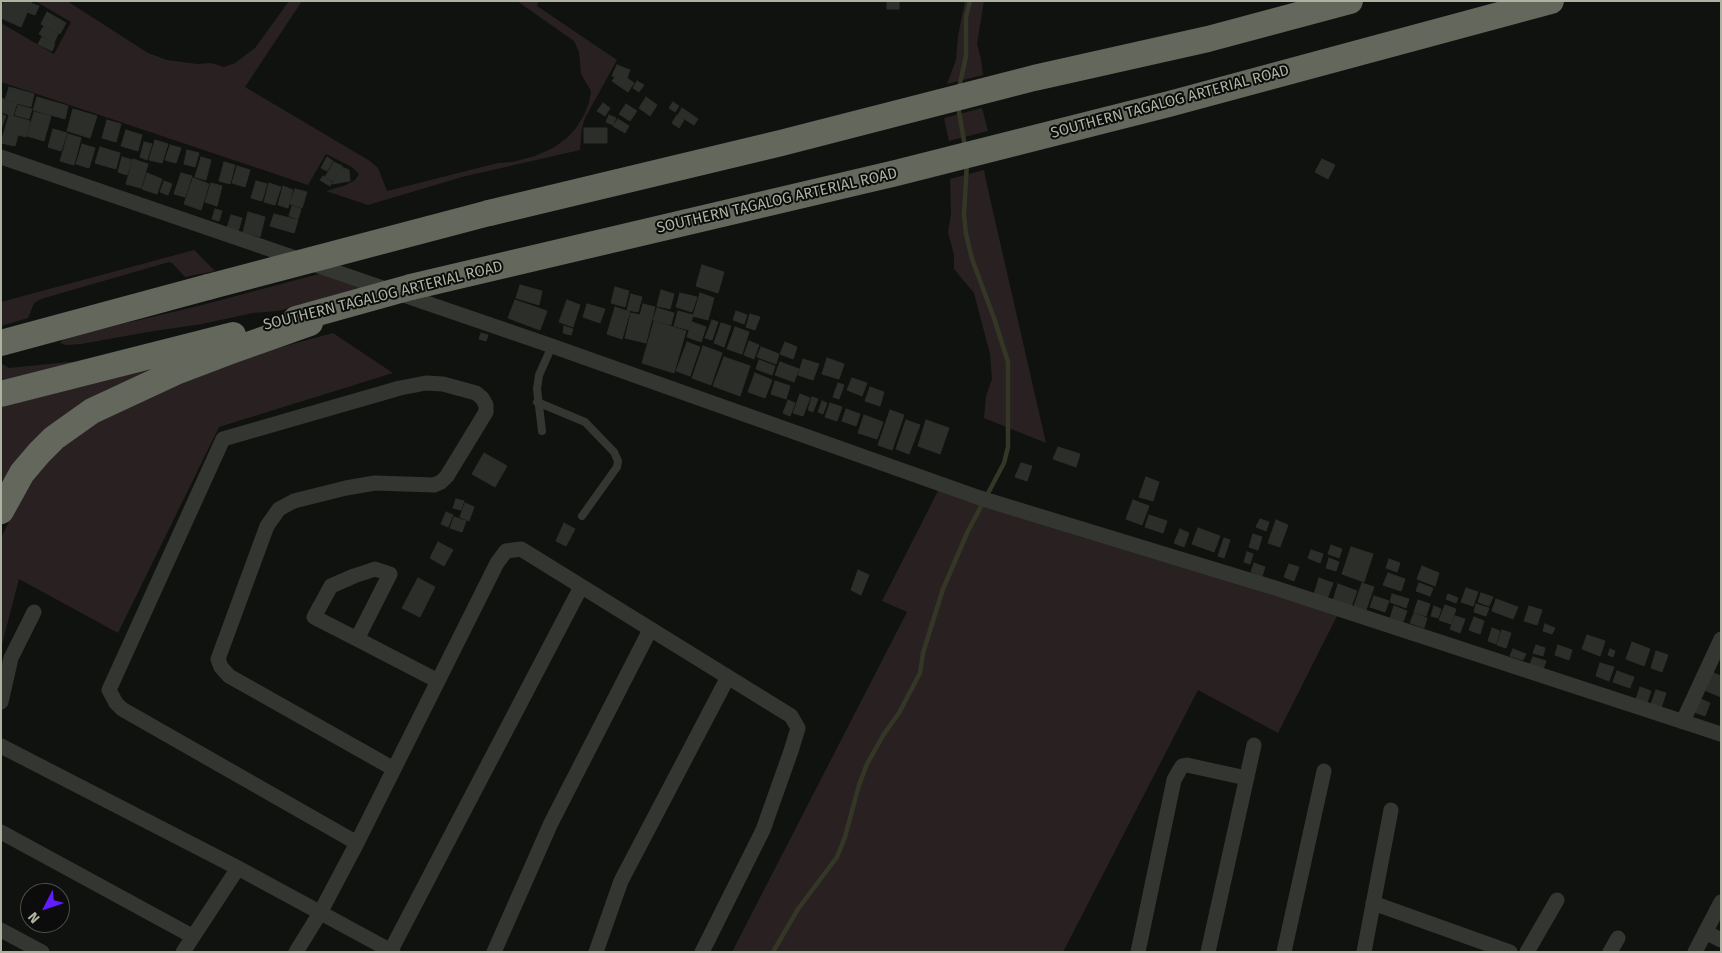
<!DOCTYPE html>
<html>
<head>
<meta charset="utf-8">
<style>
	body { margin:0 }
	#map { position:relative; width:1722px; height:953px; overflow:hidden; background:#101210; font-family:"Fira Sans",sans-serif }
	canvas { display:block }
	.frame { position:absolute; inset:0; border:2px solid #adb3a0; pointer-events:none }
	.north { position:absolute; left:20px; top:883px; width:50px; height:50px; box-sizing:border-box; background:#0b0c0b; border:1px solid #4c4f47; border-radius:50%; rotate:229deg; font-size:14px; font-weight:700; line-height:20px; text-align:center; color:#adb3a0 }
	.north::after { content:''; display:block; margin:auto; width:18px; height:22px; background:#631cfd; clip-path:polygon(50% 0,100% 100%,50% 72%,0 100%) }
</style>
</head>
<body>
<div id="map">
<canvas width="1722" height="953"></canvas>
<div class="frame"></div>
<div class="north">N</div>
</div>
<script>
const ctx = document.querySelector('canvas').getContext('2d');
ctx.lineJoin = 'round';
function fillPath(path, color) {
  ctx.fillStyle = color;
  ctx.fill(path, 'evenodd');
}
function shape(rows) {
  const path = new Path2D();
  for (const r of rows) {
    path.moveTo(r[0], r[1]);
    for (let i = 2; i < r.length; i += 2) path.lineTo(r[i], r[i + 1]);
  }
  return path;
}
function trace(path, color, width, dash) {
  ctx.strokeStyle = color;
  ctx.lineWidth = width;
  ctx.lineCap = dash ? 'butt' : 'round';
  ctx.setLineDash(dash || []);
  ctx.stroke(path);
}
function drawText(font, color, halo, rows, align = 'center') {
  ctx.font = font + ' "Fira Sans",sans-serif';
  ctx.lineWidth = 4;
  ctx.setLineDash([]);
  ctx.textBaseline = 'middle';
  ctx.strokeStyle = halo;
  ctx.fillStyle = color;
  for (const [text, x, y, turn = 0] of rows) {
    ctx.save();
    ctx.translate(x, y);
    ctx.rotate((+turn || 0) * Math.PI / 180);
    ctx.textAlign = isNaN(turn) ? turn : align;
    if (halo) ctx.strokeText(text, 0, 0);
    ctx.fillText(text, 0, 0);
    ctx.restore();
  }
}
fillPath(shape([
	[35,1,67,1,148,53,167,60,197,64,211,63,224,67,235,63,255,48,289,1,302,1,245,87,370,161,378,168,387,191,498,163,512,162,535,156,553,148,567,138,576,128,584,115,589,103,591,91,581,74,579,52,574,41,517,1,539,1,537,6,617,60,585,118,582,127,580,150,462,177,368,205,326,191,346,185,355,180,359,174,352,167,326,154,308,185,1,82,1,23,54,54,71,22],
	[965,1,984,1,977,44,981,59,983,75,947,84,956,60,958,36],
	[982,108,988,131,949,141,944,118],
	[984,170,989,194,1046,443,984,418,986,396,992,379,990,354,974,293,954,269,954,255,948,232,951,214,950,179],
	[194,250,215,271,185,277,172,263,169,262,41,299,34,303,28,318,1,326,1,302],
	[326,272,364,288,278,311,253,313,202,324,148,332,81,344,66,345,60,343,64,338,202,305],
	[333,333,393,373,219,427,118,633,19,579,1,648,1,538,25,489,42,467,59,450,118,408,252,355],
	[69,362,77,362,1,384,1,363,9,368],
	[149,369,151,369,1,496,1,407],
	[940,487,1337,616,1278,733,1198,690,1063,952,732,952,907,612,882,601]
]), '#292022');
trace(shape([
	[959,88,966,56,966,17,970,1],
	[958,106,965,147],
	[773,952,798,909,837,857,845,837,859,785,867,764,884,734,899,713,920,673,923,653,943,589,968,531,1004,463,1008,447,1008,362,994,318,972,259,966,234,964,215,967,162]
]), '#343626', 4.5);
const building = shape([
	[4,1,32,1,21,27,1,18,1,8,4,1],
	[887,1,899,1,899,9,887,9,887,1],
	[31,3,39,6,35,15,27,12,31,3],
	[47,12,66,23,60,34,41,24,47,12],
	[44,26,58,34,54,43,39,34,44,26],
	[42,37,55,44,52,51,38,44,42,37],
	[617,65,630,70,627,78,634,83,628,92,612,81,615,77,612,76,617,65],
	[637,81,644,85,639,92,633,88,637,81],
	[9,87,34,94,31,107,5,100,9,87],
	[37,97,68,106,65,119,33,110,37,97],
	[646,97,657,105,650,116,639,108,646,97],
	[1,98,17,103,13,116,1,112,1,98],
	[673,102,679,106,675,112,669,108,673,102],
	[603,103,610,108,605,116,597,111,603,103],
	[626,104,637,111,630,121,619,114,626,104],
	[18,105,32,109,29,119,15,115,18,105],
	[682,108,698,119,694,125,678,115,682,108],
	[73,109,97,116,90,138,67,131,73,109],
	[34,112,51,116,44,141,27,136,34,112],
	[1,114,6,116,1,129,1,114],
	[9,115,30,121,26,137,18,135,15,146,1,143,9,115],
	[609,115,616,118,613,125,606,122,609,115],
	[677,115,684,120,679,128,672,123,677,115],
	[618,119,629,126,625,133,613,126,618,119],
	[107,120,121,124,116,142,102,138,107,120],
	[584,128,607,128,607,143,584,143,584,128],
	[53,129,67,133,61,151,48,147,53,129],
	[126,130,142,135,138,151,121,146,126,130],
	[68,134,81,138,74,165,60,161,68,134],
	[155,140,168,144,162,163,149,160,155,140],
	[144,142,152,144,147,160,140,157,144,142],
	[82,144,95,148,89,168,76,164,82,144],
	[170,145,181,148,176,163,165,160,170,145],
	[100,147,120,153,116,169,95,163,100,147],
	[187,150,199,153,195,167,184,164,187,150],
	[122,157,132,160,127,175,118,172,122,157],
	[201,157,211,160,206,180,195,177,201,157],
	[327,157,333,161,327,171,321,168,327,157],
	[133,159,148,164,141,188,126,184,133,159],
	[1322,159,1335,165,1328,179,1315,172,1322,159],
	[224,162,235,165,230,184,219,181,224,162],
	[334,162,342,166,333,181,325,177,334,162],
	[237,166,250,170,245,187,232,183,237,166],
	[342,167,349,170,350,181,332,184,342,167],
	[147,173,162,179,157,194,142,189,147,173],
	[181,173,192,176,185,197,174,194,181,173],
	[323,176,332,182,330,186,320,180,323,176],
	[193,178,209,184,201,210,184,204,193,178],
	[164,181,172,184,168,195,160,192,164,181],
	[256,181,267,184,262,201,251,198,256,181],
	[211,183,222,186,217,206,205,202,211,183],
	[269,183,281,187,275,205,264,202,269,183],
	[283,186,293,190,288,208,278,205,283,186],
	[295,189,307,192,302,208,290,204,295,189],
	[292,206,301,209,298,219,289,216,292,206],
	[215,209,222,211,219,221,212,219,215,209],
	[248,212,265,217,260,237,243,232,248,212],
	[274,214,298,220,294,233,270,226,274,214],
	[231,215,242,218,238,232,227,228,231,215],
	[702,265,724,272,718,293,696,286,702,265],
	[520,285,542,291,539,305,516,298,520,285],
	[615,287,629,291,625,307,611,303,615,287],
	[661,290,674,294,670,309,657,306,661,290],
	[680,293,697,297,692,312,676,307,680,293],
	[700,293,714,298,708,320,693,316,700,293],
	[631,294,642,297,638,312,627,310,631,294],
	[515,300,547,311,540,330,508,318,515,300],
	[567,300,580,305,573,327,559,322,567,300],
	[587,304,605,309,600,323,583,317,587,304],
	[643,304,655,307,646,343,625,338,631,313,640,315,643,304],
	[615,307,630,312,622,339,607,334,615,307],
	[657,308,674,313,671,325,653,320,657,308],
	[678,311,693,315,689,330,674,326,678,311],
	[736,311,747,315,744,324,733,320,736,311],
	[750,314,760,317,755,330,746,327,750,314],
	[712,320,718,322,712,340,705,338,712,320],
	[654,321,686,331,674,373,642,363,654,321],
	[692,322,706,327,701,342,687,337,692,322],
	[721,323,731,326,724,347,714,343,721,323],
	[564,326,573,329,571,335,563,333,564,326],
	[735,327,749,332,742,354,727,349,735,327],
	[481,333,488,335,486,341,479,339,481,333],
	[749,341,759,345,754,359,744,355,749,341],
	[687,342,700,347,690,376,676,371,687,342],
	[785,342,797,347,793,359,780,354,785,342],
	[703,346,722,353,711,385,692,378,703,346],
	[761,347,779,354,776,364,757,357,761,347],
	[724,357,750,366,740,396,713,386,724,357],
	[827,358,844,364,839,379,822,374,827,358],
	[803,359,819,364,813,380,798,375,803,359],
	[759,360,775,366,772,375,756,369,759,360],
	[780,362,799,369,794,382,775,375,780,362],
	[755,373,772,380,765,398,748,392,755,373],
	[852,378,867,383,862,396,847,390,852,378],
	[775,381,790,386,786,399,771,394,775,381],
	[838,383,844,385,839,399,833,397,838,383],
	[870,387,884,392,880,406,865,401,870,387],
	[800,394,810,398,803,416,793,413,800,394],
	[812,397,818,399,813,412,808,410,812,397],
	[788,400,795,403,790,416,783,413,788,400],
	[822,401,827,403,823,414,818,412,822,401],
	[830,403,842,407,837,421,825,417,830,403],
	[846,409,860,414,856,426,842,421,846,409],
	[890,410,904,415,892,450,878,445,890,410],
	[864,415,883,422,877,439,858,433,864,415],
	[906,420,920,425,909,454,896,449,906,420],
	[926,420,949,428,940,454,918,446,926,420],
	[1058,447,1080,454,1076,467,1053,459,1058,447],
	[484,453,507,466,495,487,472,474,484,453],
	[1021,463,1032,466,1027,481,1015,477,1021,463],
	[1146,477,1159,482,1153,501,1139,497,1146,477],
	[456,499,464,501,461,510,453,508,456,499],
	[1133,500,1149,506,1142,525,1126,519,1133,500],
	[465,503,474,507,469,521,460,517,465,503],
	[446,512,453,515,448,527,441,524,446,512],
	[1149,515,1167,521,1163,533,1145,527,1149,515],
	[454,517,466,521,462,532,450,528,454,517],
	[1260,519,1269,522,1266,531,1256,527,1260,519],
	[1276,520,1288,525,1280,547,1268,543,1276,520],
	[564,523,575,529,566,546,556,541,564,523],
	[1198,528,1220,536,1214,552,1192,544,1198,528],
	[1180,529,1189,533,1184,547,1174,543,1180,529],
	[1253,534,1262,537,1258,550,1249,547,1253,534],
	[1224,538,1230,540,1224,558,1218,556,1224,538],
	[438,542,453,550,444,566,430,558,438,542],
	[1331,545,1342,549,1339,558,1328,554,1331,545],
	[1351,547,1373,554,1364,582,1342,574,1351,547],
	[1311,550,1323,554,1320,563,1308,558,1311,550],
	[1247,552,1253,554,1250,564,1244,562,1247,552],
	[1329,558,1339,562,1336,571,1326,568,1329,558],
	[1389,559,1400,563,1397,572,1386,568,1389,559],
	[1254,563,1265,567,1262,576,1251,572,1254,563],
	[1289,564,1299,567,1294,581,1284,577,1289,564],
	[1422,566,1439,573,1435,586,1417,579,1422,566],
	[858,570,869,575,861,595,851,590,858,570],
	[1388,573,1405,579,1401,591,1383,585,1388,573],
	[418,578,435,587,420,617,402,608,418,578],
	[1319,578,1333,583,1327,599,1314,594,1319,578],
	[1362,583,1374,587,1366,610,1354,606,1362,583],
	[1419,583,1433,588,1430,596,1416,591,1419,583],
	[1338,584,1357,591,1351,607,1333,601,1338,584],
	[1466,588,1478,592,1473,606,1461,602,1466,588],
	[1481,593,1493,597,1489,606,1478,602,1481,593],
	[1392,594,1409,599,1406,608,1390,602,1392,594],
	[1448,594,1458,598,1456,603,1446,599,1448,594],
	[1374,596,1389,601,1385,612,1370,607,1374,596],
	[1496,599,1518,607,1513,619,1492,611,1496,599],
	[1418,600,1430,604,1426,616,1414,612,1418,600],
	[1476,604,1489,608,1486,616,1474,612,1476,604],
	[1445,605,1456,609,1451,624,1439,620,1445,605],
	[1394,606,1407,611,1403,622,1390,618,1394,606],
	[1434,606,1441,609,1438,618,1431,616,1434,606],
	[1529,606,1542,610,1537,625,1524,621,1529,606],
	[1414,613,1427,618,1424,628,1410,623,1414,613],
	[1455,616,1465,619,1460,633,1450,629,1455,616],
	[1474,617,1484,621,1480,634,1469,630,1474,617],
	[1545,624,1555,628,1552,634,1543,631,1545,624],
	[1492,628,1500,631,1496,644,1488,641,1492,628],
	[1502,630,1511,633,1506,648,1497,645,1502,630],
	[1587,635,1605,641,1600,656,1582,649,1587,635],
	[1632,642,1650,649,1644,666,1626,659,1632,642],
	[1536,645,1545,648,1543,656,1533,653,1536,645],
	[1558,645,1572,650,1569,660,1555,655,1558,645],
	[1513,649,1526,654,1523,660,1510,656,1513,649],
	[1610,649,1615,651,1613,657,1608,655,1610,649],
	[1656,651,1668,655,1662,672,1651,668,1656,651],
	[1533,657,1546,661,1543,669,1530,664,1533,657],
	[1600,663,1614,667,1609,681,1596,676,1600,663],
	[1617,671,1634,677,1630,688,1613,682,1617,671],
	[1711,672,1721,676,1721,697,1704,690,1711,672],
	[1640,687,1651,691,1647,703,1636,699,1640,687],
	[1656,690,1666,693,1661,708,1651,704,1656,690],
	[1696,697,1710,703,1705,716,1691,711,1696,697]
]);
fillPath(building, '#2c2e2a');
trace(building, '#2b2e2a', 1);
trace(shape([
	[537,402,585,422,614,452,618,461,617,467,582,516],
	[542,431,537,389,539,375,552,346]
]), '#343731', 8);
trace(shape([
	[1,157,552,346,980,498,1275,588,1721,734],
	[357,639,390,574,375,569,354,576,331,586,314,617,357,639,438,681],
	[1,702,11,658,34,612],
	[1683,721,1721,639],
	[1,746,238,868,393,952],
	[1,832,192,936],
	[357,843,122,709,116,703,109,690,223,439,400,388,426,383,443,384,476,393,482,398,486,405,486,412,447,476,441,482,434,485,375,483,346,488,294,501,279,509,267,526,218,659,221,667,229,676,394,769],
	[1373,903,1510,952],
	[1,930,42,952],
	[1705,932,1721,940],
	[183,952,238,868],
	[296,952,320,913,357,843,497,563,506,551,521,549,791,716,798,728,791,751,763,830,702,952],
	[390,952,581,587],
	[494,952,551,823,650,630],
	[596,952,621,881,728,677],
	[1138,952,1174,780,1179,771,1182,766,1187,765,1246,778],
	[1208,952,1254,745],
	[1284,952,1324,771],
	[1364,952,1391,810],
	[1527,952,1557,900],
	[1610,952,1618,938],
	[1695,952,1721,902]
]), '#343731', 15);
trace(shape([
	[489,213,781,143,1034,78,1208,39,1350,1],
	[411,287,896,173,1169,104,1551,1],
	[1,343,208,287],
	[1,394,233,335],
	[1,511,22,473,39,453,54,438,92,411,178,371,228,352,310,323]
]), '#64685c', 26);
trace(shape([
	[208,287,489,213],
	[296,319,411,287]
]), '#64685c', 26);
drawText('15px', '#adb3a0', '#0b0c0b', [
	["SOUTHERN TAGALOG ARTERIAL ROAD",1170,102,-15],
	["SOUTHERN TAGALOG ARTERIAL ROAD",777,201,-13],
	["SOUTHERN TAGALOG ARTERIAL ROAD",383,296,-14]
]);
</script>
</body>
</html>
